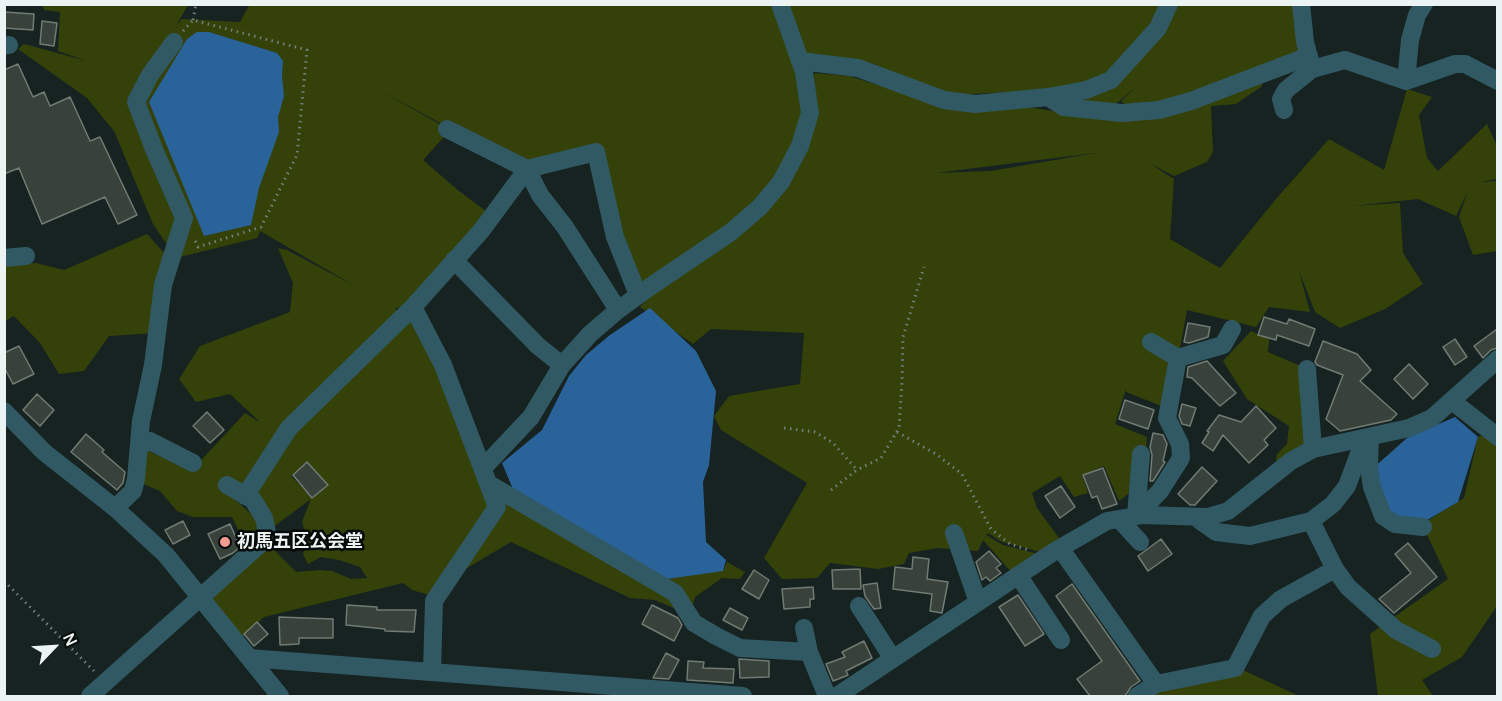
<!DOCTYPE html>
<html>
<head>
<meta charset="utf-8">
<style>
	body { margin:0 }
	#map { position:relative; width:1502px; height:701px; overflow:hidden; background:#162321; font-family:Manrope,sans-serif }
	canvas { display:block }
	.frame { position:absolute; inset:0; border:6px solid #ecf4f3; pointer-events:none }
	.north { position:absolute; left:24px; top:617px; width:60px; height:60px; -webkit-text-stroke:4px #060b0a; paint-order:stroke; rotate:65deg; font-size:16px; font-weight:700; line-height:24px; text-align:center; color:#ecf4f3 }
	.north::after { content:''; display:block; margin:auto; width:21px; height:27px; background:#ecf4f3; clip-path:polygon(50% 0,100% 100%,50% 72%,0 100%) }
</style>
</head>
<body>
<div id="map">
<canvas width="1502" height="701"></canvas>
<div class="frame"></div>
<div class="north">N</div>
</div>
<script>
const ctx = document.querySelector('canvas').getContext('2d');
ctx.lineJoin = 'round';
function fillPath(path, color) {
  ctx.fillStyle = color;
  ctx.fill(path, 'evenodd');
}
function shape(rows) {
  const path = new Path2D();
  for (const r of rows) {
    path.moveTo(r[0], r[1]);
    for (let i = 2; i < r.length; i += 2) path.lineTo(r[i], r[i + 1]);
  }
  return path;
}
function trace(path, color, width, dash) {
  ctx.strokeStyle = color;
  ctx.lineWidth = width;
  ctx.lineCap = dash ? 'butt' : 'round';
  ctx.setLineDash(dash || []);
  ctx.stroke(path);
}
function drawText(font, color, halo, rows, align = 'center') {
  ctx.font = font + ' Manrope,"Noto Sans JP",sans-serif';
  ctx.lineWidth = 5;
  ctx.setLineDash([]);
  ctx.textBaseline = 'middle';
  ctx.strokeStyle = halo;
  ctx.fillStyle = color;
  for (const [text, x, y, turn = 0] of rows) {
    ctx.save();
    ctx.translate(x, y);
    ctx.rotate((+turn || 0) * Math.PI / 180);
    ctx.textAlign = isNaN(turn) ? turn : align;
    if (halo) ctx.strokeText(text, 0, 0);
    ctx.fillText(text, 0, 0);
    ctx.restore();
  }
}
fillPath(shape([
	[42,4,188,5,176,26,182,19,240,22,250,4,1167,5,1155,35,1097,81,1033,91,948,95,871,63,800,61,810,113,772,203,816,114,814,73,849,76,951,108,1034,108,1077,115,1133,111,1121,101,1136,87,1112,107,1069,102,1165,34,1177,5,1301,5,1309,56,1268,72,1261,87,1236,104,1211,106,1213,152,1207,162,1174,176,1149,163,1174,179,1170,239,1220,268,1276,199,1329,139,1384,170,1407,89,1432,97,1419,115,1427,158,1438,171,1487,124,1497,146,1497,179,1480,182,1497,181,1497,251,1473,255,1459,217,1468,191,1456,216,1418,199,1352,206,1400,203,1403,253,1423,284,1385,309,1340,328,1315,312,1299,271,1310,312,1269,307,1256,327,1187,310,1169,409,1126,392,1126,389,1115,424,1147,437,1144,482,1119,501,1104,466,1082,475,1088,493,1074,497,1060,476,1032,493,1037,508,1059,538,1045,553,1002,542,988,533,986,535,1003,545,1038,554,1012,573,983,540,978,551,937,548,909,553,904,564,878,569,830,563,817,578,782,579,764,558,807,483,721,430,714,416,729,396,800,384,804,333,711,329,693,344,640,307,674,270,639,289,616,228,599,145,529,164,455,131,379,90,450,130,423,160,459,191,487,212,411,303,395,309,398,311,413,307,497,507,433,596,412,590,403,583,264,617,241,639,207,593,270,546,296,572,320,570,332,571,351,579,367,578,360,567,339,560,321,557,308,564,303,554,308,541,302,522,311,499,272,528,267,516,229,494,261,523,248,550,232,517,193,517,177,511,160,491,141,483,146,450,193,469,245,413,261,423,230,394,196,402,179,379,200,346,290,312,293,283,278,248,287,250,355,286,260,231,257,238,176,258,153,224,114,131,87,98,18,49,24,44,87,61,58,51,60,12,44,10],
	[1095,153,991,171,935,173],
	[306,462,328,485,312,498,291,476],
	[147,234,166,255,157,333,109,336,84,371,59,374,40,343,14,316,5,321,5,264,36,263,64,270],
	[1251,331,1269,339,1268,352,1303,367,1306,444,1276,461,1277,454,1287,444,1289,426,1247,399,1223,361],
	[1497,431,1497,606,1462,657,1422,680,1433,696,1378,696,1370,634,1448,579,1422,524,1464,498,1478,437],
	[509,493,723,571,727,562,745,572,740,579,722,578,695,597,690,615,655,600,630,598,511,542,467,568,460,568],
	[1243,670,1299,696,1150,696,1167,687]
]), '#344209');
fillPath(shape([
	[197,32,209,32,277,53,283,61,282,76,284,96,278,117,279,132,259,188,251,225,204,236,149,102,187,39],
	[650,308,696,351,716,391,709,465,703,482,706,542,726,560,723,571,667,579,515,494,502,463,542,430,569,376,586,355,610,335],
	[1455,417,1478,437,1458,502,1422,523,1395,524,1371,470,1407,438]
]), '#2a639a');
const building = shape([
	[4,12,34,14,33,30,4,28,4,12],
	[42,21,57,23,54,46,40,44,42,21],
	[18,64,33,97,44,92,50,106,70,97,90,141,100,137,137,215,118,224,105,197,42,224,19,168,4,174,4,70,18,64],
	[1264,317,1287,324,1289,319,1315,329,1309,346,1277,335,1276,340,1258,335,1264,317],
	[1188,323,1210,327,1208,337,1189,343,1184,342,1188,323],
	[1497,329,1497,348,1491,350,1483,358,1474,346,1497,329],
	[1455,339,1467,357,1455,365,1443,347,1455,339],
	[1323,341,1357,354,1371,370,1360,381,1397,414,1391,420,1340,431,1326,419,1343,375,1317,365,1315,362,1323,341],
	[19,346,34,374,13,384,4,367,4,353,19,346],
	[1207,361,1236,393,1220,406,1192,378,1187,377,1188,367,1207,361],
	[1409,364,1428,384,1413,399,1394,379,1409,364],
	[37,394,54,410,40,426,23,410,37,394],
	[1125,400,1154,410,1148,429,1119,419,1125,400],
	[1182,404,1196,408,1190,426,1182,424,1179,416,1182,404],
	[1256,406,1276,428,1264,440,1268,445,1249,463,1223,435,1213,451,1202,443,1209,432,1207,431,1219,415,1241,422,1256,406],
	[207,412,224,430,210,443,193,426,207,412],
	[1153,433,1163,435,1167,444,1163,461,1165,462,1153,481,1150,481,1152,455,1150,447,1153,433],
	[86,434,104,450,102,452,125,472,123,483,117,490,71,452,86,434],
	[307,462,328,485,312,498,293,475,307,462],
	[1202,467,1217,481,1195,505,1190,505,1178,494,1202,467],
	[1103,468,1117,504,1102,509,1097,496,1092,498,1083,475,1103,468],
	[1061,486,1075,507,1060,518,1045,496,1061,486],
	[183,521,190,535,173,544,165,530,183,521],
	[230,524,240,547,233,553,220,559,208,534,230,524],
	[1161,539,1172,554,1148,571,1138,556,1161,539],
	[1408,543,1437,577,1394,613,1379,599,1411,573,1395,554,1408,543],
	[989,551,1001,564,996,568,1001,573,990,581,986,577,982,580,976,562,989,551],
	[913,557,929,559,927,579,948,582,942,613,930,611,932,594,893,589,895,567,912,569,913,557],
	[860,569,861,589,833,589,832,570,860,569],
	[754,570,769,580,759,599,742,589,754,570],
	[877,583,881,608,874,609,865,596,863,585,877,583],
	[1072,584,1140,681,1131,687,1125,696,1090,696,1077,679,1102,661,1056,596,1072,584],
	[813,587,814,599,810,599,810,607,784,609,782,589,813,587],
	[1018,595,1044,634,1025,646,999,607,1018,595],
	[347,605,377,607,377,610,416,610,414,632,385,631,385,629,346,625,347,605],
	[652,605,678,618,682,625,674,641,642,624,652,605],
	[730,608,748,618,742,630,723,620,730,608],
	[279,617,333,619,333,638,299,638,299,644,280,645,279,617],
	[257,622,268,634,254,646,244,634,257,622],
	[864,641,872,658,846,671,848,675,846,676,833,681,826,664,845,657,842,652,864,641],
	[666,653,679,660,669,679,653,678,666,653],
	[739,659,769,661,769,677,740,678,739,659],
	[688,661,704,662,703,668,734,669,733,683,687,680,688,661]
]);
fillPath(building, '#38423b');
trace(building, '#707b73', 1.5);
trace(shape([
	[193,20,196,4],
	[183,31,193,20,307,50,297,155,261,227,198,247,194,238],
	[784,428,815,432,833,443,857,470],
	[897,432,936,454,962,474,991,529,1010,544,1029,550],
	[831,490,857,470,881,458,899,428,902,382,903,337,924,267],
	[4,581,94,671]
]), '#747f7d', 3, [1.5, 4.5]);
trace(shape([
	[1301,4,1305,42,1312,68],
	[4,46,9,45],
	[800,61,858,68,944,100,975,104,1048,97,1064,107,1122,113,1159,110,1191,101,1309,56],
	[1406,81,1410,40,1417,15,1424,4],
	[1048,97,1086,90,1111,80,1158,28,1169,4],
	[1284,110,1281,99,1286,90,1312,69,1345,60,1406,81,1455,64,1465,64,1498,81],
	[447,129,527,169,540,195,565,227,618,310],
	[4,258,26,256],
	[454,260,538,346,562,365],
	[1151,342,1178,358,1223,345,1232,329],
	[1307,369,1313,449],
	[1452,401,1498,437],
	[4,411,44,452,115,508,166,555,280,696],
	[1370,437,1369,467,1372,487,1383,516,1395,524,1423,527],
	[139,446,150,441,193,463],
	[483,468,531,417,562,365,590,334,618,310,654,284,731,232,760,207,781,182,800,146,810,113,804,72,780,4],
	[489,484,675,593,694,623,716,636,740,648,809,652],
	[245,496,289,428,413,307],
	[115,508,133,491,136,479,141,421,153,365,163,285,184,218,154,149,136,102,150,75,174,42],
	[1136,516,1160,491,1181,458,1180,444,1167,418,1178,358],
	[1136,516,1141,454],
	[1119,519,1140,542],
	[1311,521,1333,504,1347,486,1364,440],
	[954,533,978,602],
	[1060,548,1156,684],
	[1335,569,1348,587,1396,630,1432,649],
	[1018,575,1061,640],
	[859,606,893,659],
	[804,628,809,652,827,696],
	[249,658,743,696],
	[432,672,434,601,497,507,443,365,413,307,481,231,527,169,596,152,615,237,638,295],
	[90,696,268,537,264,518,253,500,227,485],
	[837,696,1055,551,1107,521,1142,515,1208,517,1228,511,1291,461,1313,449,1409,428,1432,418,1498,359],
	[1137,696,1156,684,1235,668,1262,616,1281,599,1335,569,1311,521,1250,536,1216,532,1195,517]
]), '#315964', 18);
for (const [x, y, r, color] of [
	[225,542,6,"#f59c92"]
]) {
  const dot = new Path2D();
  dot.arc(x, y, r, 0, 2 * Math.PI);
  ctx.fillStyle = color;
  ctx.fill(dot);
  trace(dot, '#060b0a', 2);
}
drawText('bold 18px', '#ecf4f3', '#060b0a', [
	["初馬五区公会堂",237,542]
], 'left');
</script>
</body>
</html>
